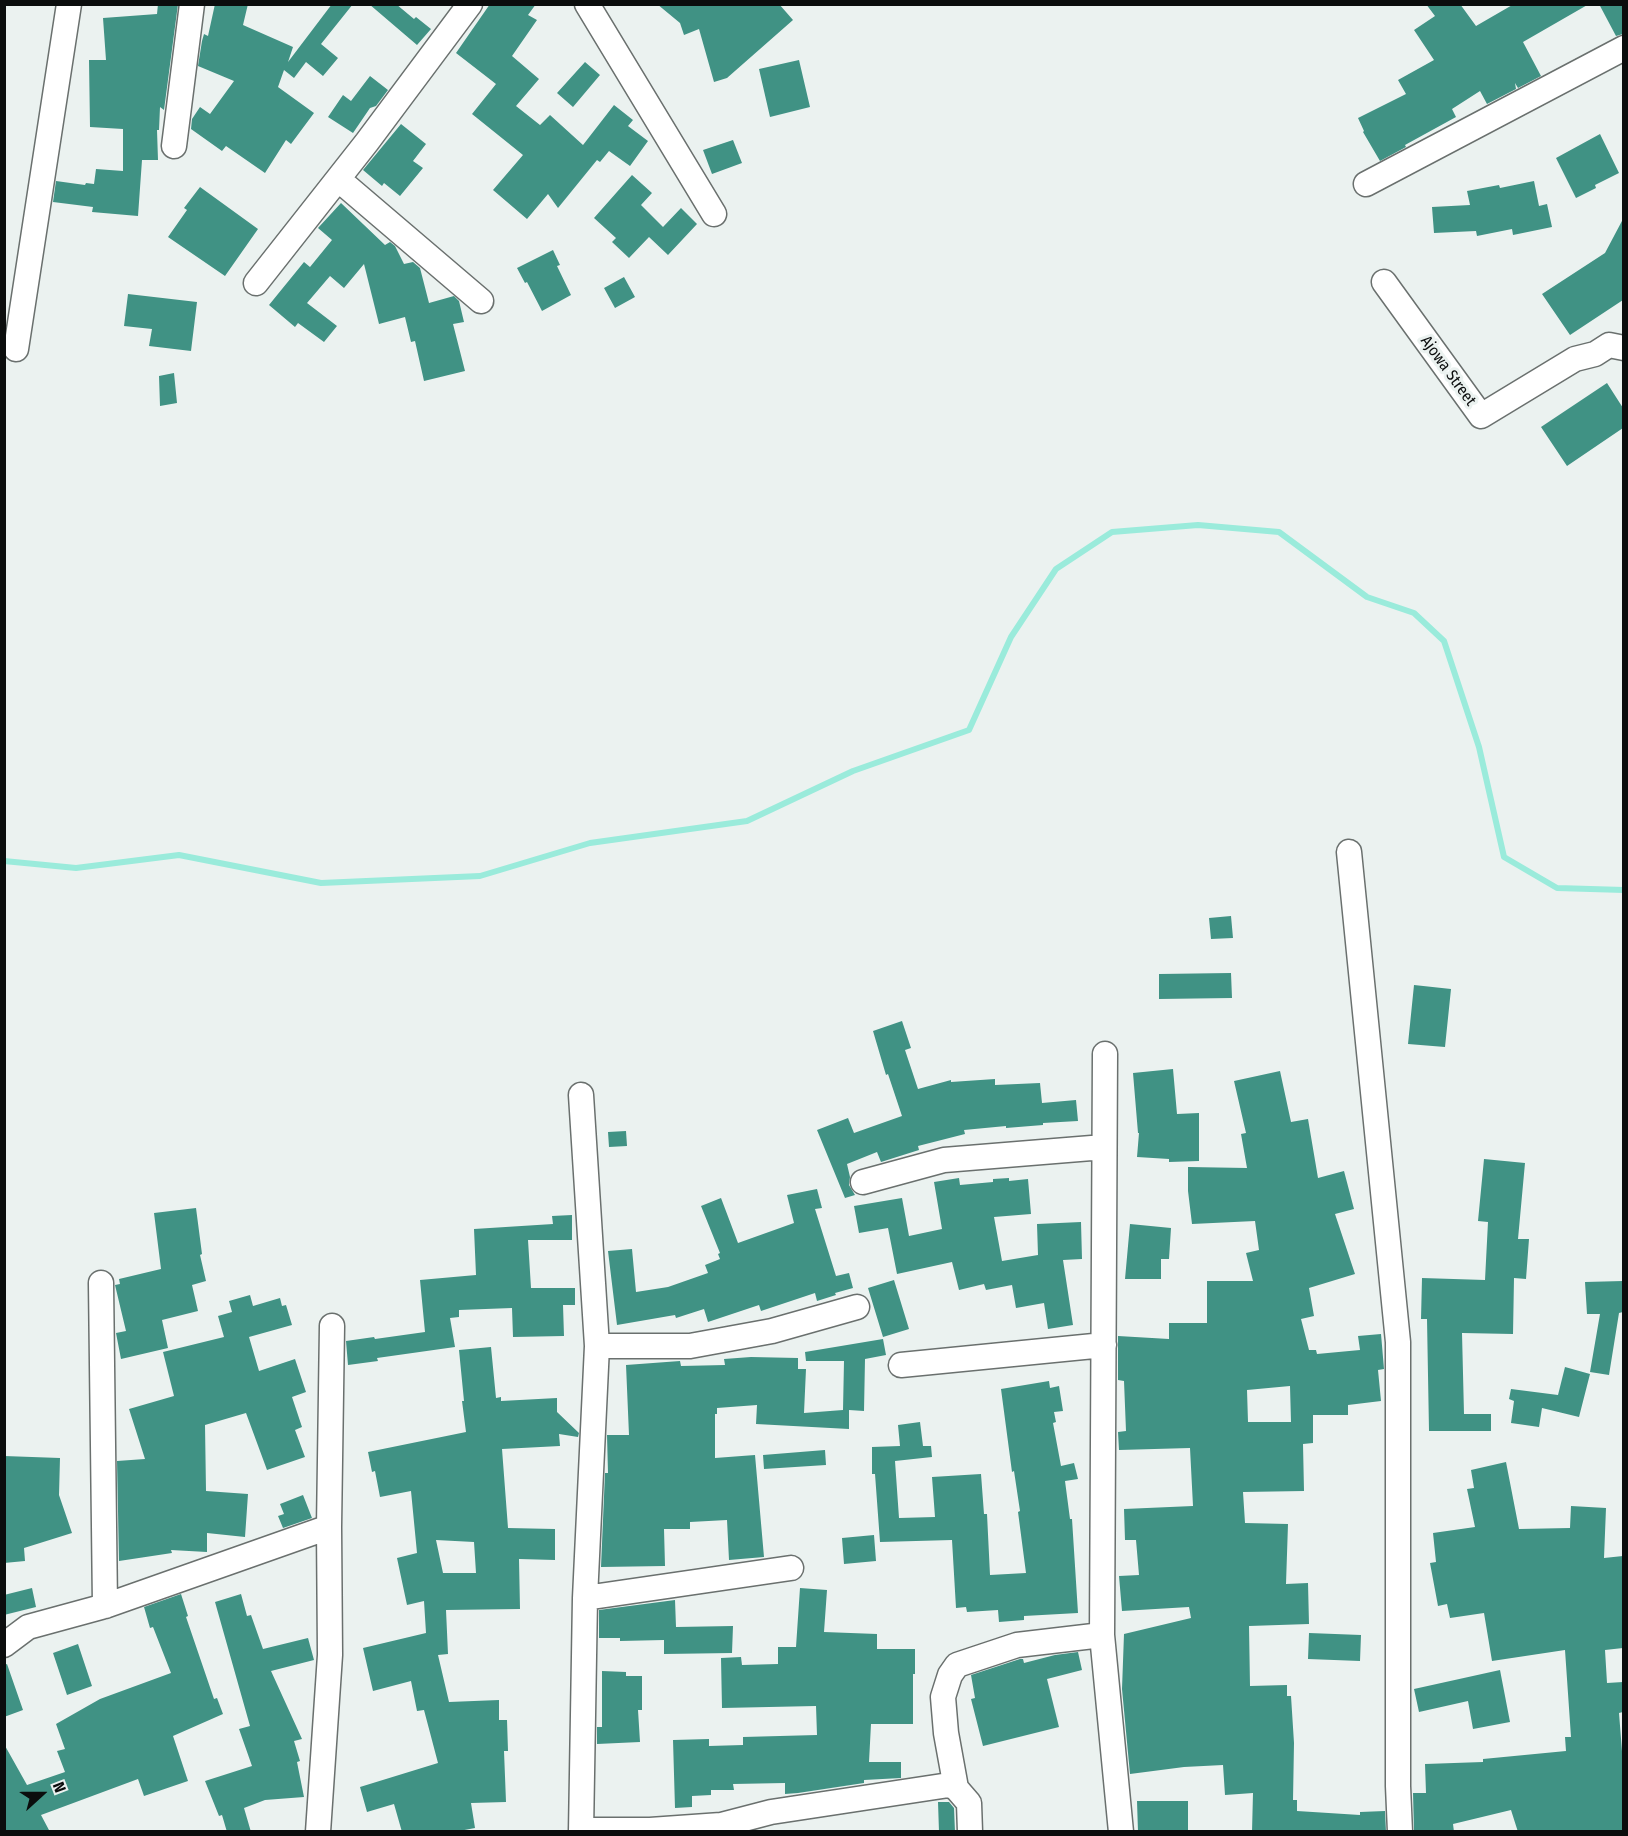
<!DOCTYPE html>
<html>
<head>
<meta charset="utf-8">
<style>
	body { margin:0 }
	#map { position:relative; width:1628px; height:1836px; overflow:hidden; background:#ebf2f0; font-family:"Fira Sans Condensed",sans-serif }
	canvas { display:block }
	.frame { position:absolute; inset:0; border:6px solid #0b0d0d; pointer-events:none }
	.north { position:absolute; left:12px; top:1764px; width:60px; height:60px; -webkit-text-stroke:4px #ebf2f0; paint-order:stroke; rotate:69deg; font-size:16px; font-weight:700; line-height:24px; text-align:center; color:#0b0d0d }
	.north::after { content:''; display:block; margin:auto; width:21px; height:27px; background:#0b0d0d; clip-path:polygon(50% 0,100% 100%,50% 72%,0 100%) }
</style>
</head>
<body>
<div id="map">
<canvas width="1628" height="1836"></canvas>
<div class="frame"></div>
<div class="north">N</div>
</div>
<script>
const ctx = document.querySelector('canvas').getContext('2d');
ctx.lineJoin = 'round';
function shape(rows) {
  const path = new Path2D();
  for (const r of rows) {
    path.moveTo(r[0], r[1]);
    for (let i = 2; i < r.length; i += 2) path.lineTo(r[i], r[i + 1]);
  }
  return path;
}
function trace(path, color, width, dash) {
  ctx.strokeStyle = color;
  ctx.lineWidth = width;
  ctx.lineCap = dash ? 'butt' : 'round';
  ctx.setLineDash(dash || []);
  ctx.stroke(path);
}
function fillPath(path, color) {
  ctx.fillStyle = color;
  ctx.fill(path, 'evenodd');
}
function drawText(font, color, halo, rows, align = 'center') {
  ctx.font = font + ' "Fira Sans Condensed",sans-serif';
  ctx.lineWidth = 6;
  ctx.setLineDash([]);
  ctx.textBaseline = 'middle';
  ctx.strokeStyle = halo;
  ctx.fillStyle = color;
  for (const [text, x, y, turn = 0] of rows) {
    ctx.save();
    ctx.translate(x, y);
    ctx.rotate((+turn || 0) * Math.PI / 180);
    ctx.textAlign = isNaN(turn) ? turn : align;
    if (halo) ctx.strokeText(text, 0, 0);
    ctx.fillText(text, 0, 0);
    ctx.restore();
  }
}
trace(shape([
	[4,861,76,868,179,855,321,883,480,876,590,843,747,821,853,771,969,730,1011,637,1056,569,1112,532,1198,525,1279,532,1367,597,1414,613,1444,641,1479,747,1504,857,1557,888,1624,890]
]), '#9aebdb', 6);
fillPath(shape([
	[158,4,178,4,164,110,160,107,159,130,157,130,158,160,142,160,138,216,92,212,93,207,53,202,56,181,85,185,86,183,94,184,96,169,123,171,123,129,90,127,89,60,106,60,103,18,157,14],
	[215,4,248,4,243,25,293,47,288,62,332,4,353,4,321,44,338,58,323,76,306,62,294,78,284,70,278,87,314,113,291,144,286,140,265,173,226,146,222,151,191,129,192,119,200,107,210,114,234,81,198,66,202,41,204,34,208,36],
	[369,4,396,4,414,19,416,17,431,29,417,45],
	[490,4,536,4,528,15,537,20,512,56,539,79,516,106,540,125,550,115,583,145,614,105,633,120,628,126,648,141,630,166,609,151,600,162,597,160,558,208,548,194,527,219,493,190,523,155,472,114,496,84,456,53],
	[657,4,779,4,793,20,727,78,714,82,699,29,684,35,680,23],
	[1426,4,1460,4,1476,26,1514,4,1589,4,1523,42,1541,76,1518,88,1515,83,1516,89,1487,104,1480,91,1452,109,1456,117,1405,145,1406,147,1380,161,1363,132,1364,131,1358,118,1406,94,1398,80,1434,60,1414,30,1435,16],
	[1599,4,1623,4,1623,34,1616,36],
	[799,60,810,107,770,117,759,69],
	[585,62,600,75,573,107,557,93],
	[370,76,388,90,376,106,370,108,353,133,328,117,343,95,351,101],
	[401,124,426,144,413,161,423,168,400,196,384,183,382,186,363,170],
	[1600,134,1619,173,1595,185,1596,188,1576,198,1556,158],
	[733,140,742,163,712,174,703,150],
	[632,175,652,193,641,205,663,227,681,208,697,224,668,255,649,237,629,258,612,242,616,238,594,218],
	[1534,181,1539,206,1547,204,1552,227,1513,235,1512,229,1477,236,1476,231,1434,233,1432,207,1470,205,1467,191,1499,185,1500,188],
	[200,187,258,229,225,276,168,237,187,210,184,208],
	[341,203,385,245,390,242,395,246,404,264,413,262,420,268,429,303,454,296,459,301,464,322,453,324,465,371,424,381,415,341,411,342,405,317,379,324,364,264,344,288,330,276,307,303,337,326,324,342,298,323,295,327,269,305,304,262,310,267,332,240,318,228],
	[1623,219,1623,300,1570,335,1542,294,1605,253],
	[553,250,560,265,557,266,571,295,542,311,527,282,525,283,517,268],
	[624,277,635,297,615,308,604,288],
	[128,294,197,302,191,351,149,346,152,329,124,326],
	[174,373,177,403,160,406,159,376],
	[1607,383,1623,408,1623,428,1567,466,1541,427],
	[1231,916,1233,938,1211,939,1209,918],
	[1231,973,1232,998,1159,999,1159,974],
	[1414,985,1451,989,1445,1047,1408,1044],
	[902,1021,911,1048,905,1050,918,1089,951,1080,951,1082,995,1079,995,1085,1040,1083,1042,1103,1076,1100,1078,1121,1043,1123,1043,1125,1006,1128,1006,1126,964,1130,965,1134,918,1146,919,1150,881,1162,877,1152,847,1164,850,1177,849,1185,855,1195,845,1198,817,1130,848,1118,854,1133,902,1116,888,1074,886,1075,873,1031],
	[1173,1069,1177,1114,1199,1113,1199,1161,1169,1162,1169,1159,1137,1157,1139,1133,1138,1133,1133,1073],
	[1280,1071,1291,1122,1308,1119,1318,1178,1344,1171,1354,1209,1335,1214,1355,1274,1309,1288,1314,1316,1301,1319,1309,1350,1316,1350,1317,1354,1360,1350,1358,1336,1381,1334,1384,1369,1378,1370,1381,1401,1348,1405,1348,1415,1313,1415,1313,1443,1303,1444,1304,1491,1243,1492,1245,1523,1288,1524,1286,1584,1308,1583,1309,1624,1249,1626,1250,1686,1287,1685,1287,1696,1291,1696,1294,1743,1293,1800,1297,1800,1297,1811,1360,1815,1360,1812,1385,1811,1386,1832,1252,1832,1253,1793,1225,1795,1223,1765,1184,1767,1130,1774,1122,1689,1124,1634,1191,1618,1189,1607,1122,1611,1119,1576,1139,1575,1136,1540,1125,1540,1124,1509,1193,1506,1190,1448,1119,1450,1118,1432,1126,1431,1124,1381,1118,1380,1118,1336,1169,1339,1169,1323,1207,1323,1207,1281,1253,1281,1246,1253,1259,1250,1255,1221,1192,1224,1188,1191,1188,1167,1247,1168,1241,1134,1246,1133,1234,1081],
	[1290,1386,1291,1422,1248,1422,1247,1390],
	[626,1131,627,1146,609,1147,608,1132],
	[1484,1159,1525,1163,1518,1239,1529,1239,1526,1279,1514,1278,1513,1334,1462,1333,1464,1414,1491,1414,1491,1431,1429,1431,1427,1319,1421,1319,1422,1278,1485,1280,1488,1222,1478,1221],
	[959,1178,960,1185,993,1182,993,1179,1009,1178,1009,1181,1028,1179,1031,1214,994,1217,1002,1261,1038,1255,1037,1224,1081,1222,1082,1259,1063,1260,1073,1325,1048,1329,1044,1303,1016,1308,1012,1285,986,1290,984,1284,959,1290,952,1262,897,1274,888,1228,859,1233,854,1206,902,1198,909,1236,942,1229,934,1182],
	[817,1189,822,1208,815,1209,836,1276,849,1273,853,1288,835,1293,836,1295,817,1301,815,1293,761,1311,759,1305,708,1322,704,1309,676,1318,675,1315,617,1325,608,1251,632,1249,636,1292,668,1287,708,1273,705,1265,720,1259,718,1254,720,1253,701,1206,721,1198,738,1243,794,1223,787,1195],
	[196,1208,202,1254,200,1255,206,1281,192,1285,198,1311,162,1320,168,1348,121,1359,116,1333,126,1331,115,1285,120,1284,119,1279,161,1269,154,1213],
	[572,1215,572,1240,528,1240,531,1288,575,1288,575,1305,563,1305,564,1336,513,1337,512,1308,459,1310,459,1317,450,1318,455,1347,377,1358,378,1361,348,1365,346,1341,374,1337,375,1339,425,1332,420,1280,476,1275,474,1229,553,1224,552,1216],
	[1130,1224,1171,1228,1169,1259,1161,1259,1161,1279,1125,1279],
	[894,1280,909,1329,883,1337,868,1288],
	[1623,1281,1623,1312,1619,1313,1609,1375,1590,1372,1600,1314,1587,1314,1585,1282],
	[250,1295,253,1306,280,1298,282,1306,286,1305,292,1325,249,1337,259,1371,295,1359,306,1392,292,1397,302,1427,295,1430,305,1457,267,1470,246,1413,205,1425,206,1491,248,1494,245,1537,207,1533,207,1552,171,1550,172,1553,119,1561,117,1461,145,1459,129,1409,174,1396,163,1352,224,1337,218,1316,232,1312,229,1301],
	[883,1339,886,1355,865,1359,864,1411,849,1410,849,1429,756,1424,757,1405,717,1408,717,1414,715,1414,715,1458,755,1455,764,1557,729,1560,727,1520,690,1522,690,1529,664,1529,665,1566,601,1567,605,1473,608,1473,607,1435,629,1435,626,1365,680,1361,681,1366,725,1365,724,1359,751,1357,798,1358,798,1369,806,1369,804,1413,843,1410,844,1361,806,1361,805,1352],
	[491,1347,496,1398,501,1397,501,1401,557,1398,557,1412,579,1433,578,1437,559,1434,560,1446,502,1449,508,1528,555,1529,555,1560,519,1559,520,1609,446,1610,448,1654,438,1655,449,1702,499,1700,499,1720,507,1720,508,1751,504,1751,506,1802,471,1803,475,1828,454,1832,402,1832,394,1804,367,1812,360,1787,438,1763,424,1710,417,1711,411,1681,373,1691,363,1648,426,1633,424,1601,407,1605,397,1558,417,1553,411,1491,380,1497,375,1471,372,1472,368,1452,466,1432,462,1401,464,1401,459,1350],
	[436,1540,474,1542,476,1573,443,1573],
	[1565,1367,1590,1374,1579,1417,1542,1408,1539,1427,1511,1423,1514,1401,1509,1399,1511,1389,1558,1395],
	[1049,1381,1050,1388,1059,1386,1063,1411,1054,1412,1056,1422,1053,1423,1061,1466,1074,1463,1078,1479,1065,1481,1070,1519,1072,1519,1078,1613,1024,1616,1024,1620,999,1622,998,1610,967,1612,966,1607,956,1608,952,1540,880,1542,875,1474,872,1474,872,1447,900,1446,898,1425,920,1422,923,1446,931,1446,932,1457,895,1461,899,1518,935,1517,932,1477,981,1474,984,1514,987,1514,990,1575,1026,1573,1018,1512,1020,1511,1014,1471,1012,1472,1001,1389],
	[825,1450,826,1465,764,1469,763,1455],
	[4,1456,60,1458,59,1495,72,1533,24,1548,25,1561,4,1563],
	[1506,1462,1519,1529,1570,1528,1571,1506,1606,1508,1604,1558,1623,1556,1623,1648,1605,1650,1607,1683,1623,1682,1623,1712,1619,1713,1623,1764,1623,1832,1518,1832,1511,1810,1453,1824,1454,1832,1414,1832,1413,1793,1426,1793,1425,1764,1483,1762,1483,1759,1566,1751,1565,1737,1571,1737,1565,1650,1492,1661,1484,1613,1450,1618,1447,1604,1438,1606,1430,1563,1436,1562,1433,1533,1475,1527,1467,1489,1474,1488,1471,1470],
	[303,1495,312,1518,283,1528,278,1516,284,1514,280,1504],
	[874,1535,876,1561,844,1564,842,1538],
	[32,1588,36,1607,4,1615,4,1595],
	[800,1588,827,1590,824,1632,877,1634,877,1649,915,1649,915,1674,913,1674,913,1724,871,1724,869,1762,901,1762,901,1778,864,1780,864,1783,798,1793,785,1794,785,1783,733,1784,734,1790,711,1790,711,1795,692,1796,692,1807,675,1808,673,1740,709,1739,709,1746,743,1745,743,1737,817,1735,816,1706,722,1708,721,1658,741,1657,742,1665,778,1664,778,1647,796,1647],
	[181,1594,188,1616,186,1617,214,1699,217,1698,223,1714,173,1736,188,1781,144,1796,138,1779,41,1815,50,1832,4,1832,4,1744,27,1785,65,1772,57,1751,65,1749,56,1724,100,1699,171,1673,153,1627,150,1628,144,1607],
	[241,1594,247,1616,251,1615,263,1649,308,1638,314,1660,271,1671,302,1739,294,1741,300,1761,297,1762,304,1797,265,1800,244,1808,251,1832,227,1832,222,1815,219,1816,205,1781,252,1766,239,1729,250,1726,215,1602],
	[675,1600,676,1627,733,1626,732,1653,664,1654,664,1640,620,1641,620,1638,599,1638,599,1610],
	[1309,1633,1361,1635,1360,1661,1308,1659],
	[78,1644,92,1686,67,1695,53,1653],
	[1078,1652,1082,1670,1047,1679,1059,1727,983,1746,971,1699,975,1698,971,1675,1020,1659,1023,1659,1024,1663,1055,1655],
	[7,1664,23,1710,4,1717,4,1665],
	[1500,1670,1510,1722,1473,1729,1468,1701,1419,1712,1414,1689],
	[602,1671,626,1672,626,1676,642,1676,642,1710,638,1710,640,1742,597,1744,597,1727,602,1727],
	[1137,1801,1188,1801,1188,1832,1138,1832],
	[938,1802,949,1802,954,1808,955,1832,939,1832]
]), '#409284');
const minor = shape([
	[587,4,714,214],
	[174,146,192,4],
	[338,179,481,301],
	[1366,184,1624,48],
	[1384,282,1481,416,1575,359,1595,354,1609,345,1624,348],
	[256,283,367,142,470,4],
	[16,349,69,4],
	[1349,852,1398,1342,1398,1786,1400,1832],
	[1105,1054,1102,1635,1121,1832],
	[863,1182,944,1160,1104,1147],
	[101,1283,105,1606],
	[597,1346,690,1346,772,1331,857,1307],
	[901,1365,1104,1345],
	[585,1598,791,1568],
	[4,1645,28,1627,105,1606,329,1527],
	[956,1788,946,1733,943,1697,950,1675,957,1665,1017,1645,1102,1635],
	[581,1830,650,1830,721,1825,771,1812,949,1785,956,1788,969,1803,970,1832],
	[318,1832,330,1655,329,1527,332,1326],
	[581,1832,585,1598,597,1346,581,1095]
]);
trace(minor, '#6a706e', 27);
trace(minor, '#fff', 24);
drawText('16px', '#0b0d0d', '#ebf2f0', [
	["Ajowa Street",1448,371,54]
]);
</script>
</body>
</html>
